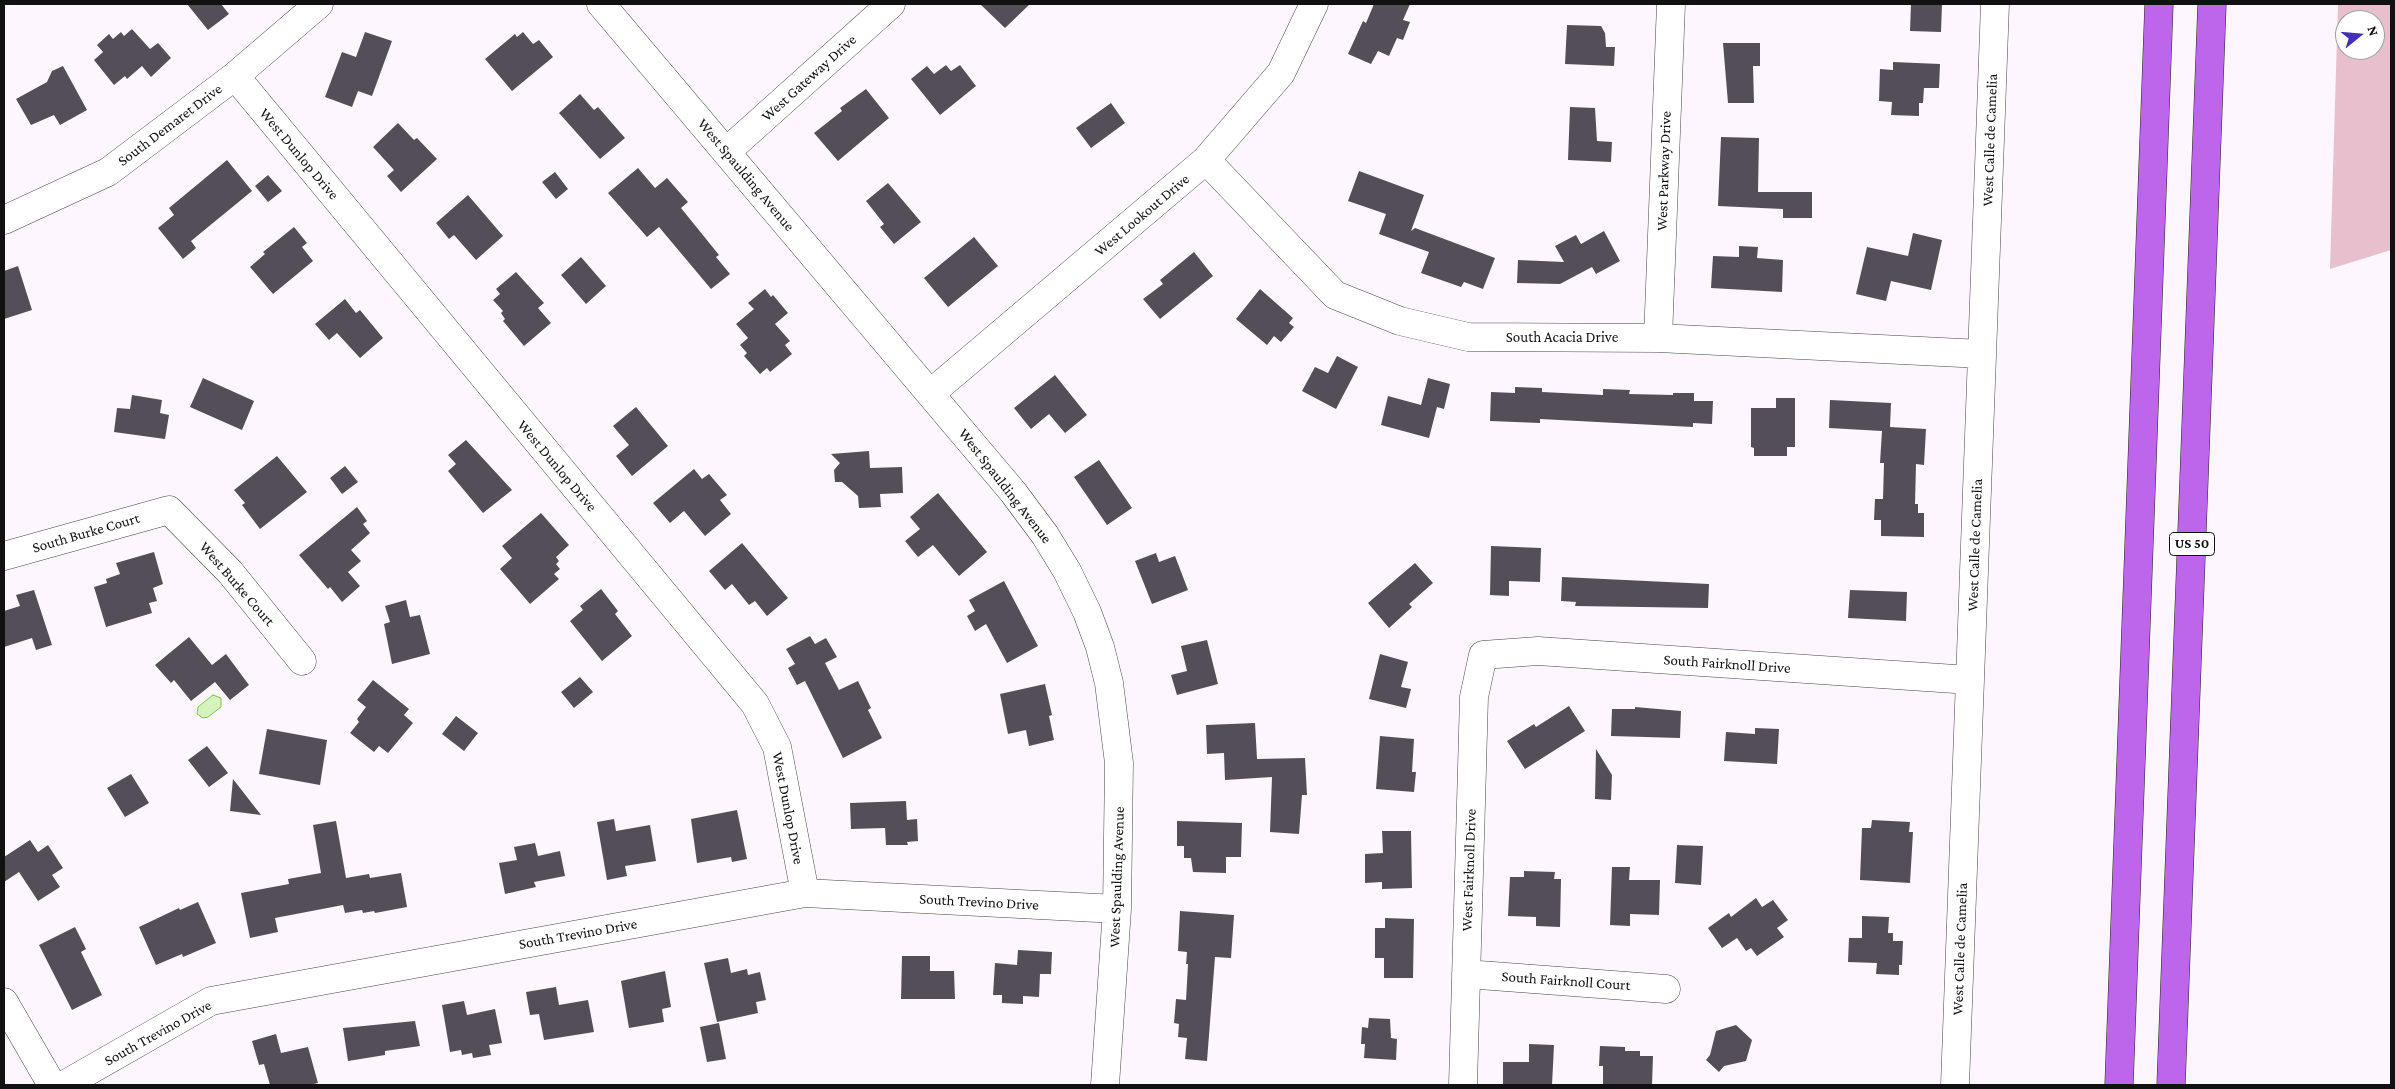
<!DOCTYPE html>
<html>
<head>
<meta charset="utf-8">
<style>
	body { margin:0 }
	#map { position:relative; width:2395px; height:1089px; overflow:hidden; background:#fef6fe; font-family:"Crimson Pro",serif }
	canvas { display:block }
	.frame { position:absolute; inset:0; border:5px solid #111; pointer-events:none }
	.north { position:absolute; left:2335px; top:10px; width:50px; height:50px; box-sizing:border-box; background:#fff; border:1px solid #a0a0a0; border-radius:50%; rotate:73deg; font-size:14px; font-weight:700; line-height:20px; text-align:center; color:#111 }
	.north::after { content:''; display:block; margin:auto; width:18px; height:22px; background:#442fbb; clip-path:polygon(50% 0,100% 100%,50% 72%,0 100%) }
</style>
</head>
<body>
<div id="map">
<canvas width="2395" height="1089"></canvas>
<div class="frame"></div>
<div class="north">N</div>
</div>
<script>
const ctx = document.querySelector('canvas').getContext('2d');
ctx.lineJoin = 'round';
function fillPath(path, color) {
  ctx.fillStyle = color;
  ctx.fill(path, 'evenodd');
}
function shape(rows) {
  const path = new Path2D();
  for (const r of rows) {
    path.moveTo(r[0], r[1]);
    for (let i = 2; i < r.length; i += 2) path.lineTo(r[i], r[i + 1]);
  }
  return path;
}
function trace(path, color, width, dash) {
  ctx.strokeStyle = color;
  ctx.lineWidth = width;
  ctx.lineCap = dash ? 'butt' : 'round';
  ctx.setLineDash(dash || []);
  ctx.stroke(path);
}
function drawText(font, color, halo, rows, align = 'center') {
  ctx.font = font + ' "Crimson Pro",serif';
  ctx.lineWidth = 5;
  ctx.setLineDash([]);
  ctx.textBaseline = 'middle';
  ctx.strokeStyle = halo;
  ctx.fillStyle = color;
  for (const [text, x, y, turn = 0] of rows) {
    ctx.save();
    ctx.translate(x, y);
    ctx.rotate((+turn || 0) * Math.PI / 180);
    ctx.textAlign = isNaN(turn) ? turn : align;
    if (halo) ctx.strokeText(text, 0, 0);
    ctx.fillText(text, 0, 0);
    ctx.restore();
  }
}
fillPath(shape([
	[2338,4,2391,4,2391,250,2330,269],
	[2345,20,2375,20,2375,50,2345,50]
]), '#e8c0cd');
const water = shape([
	[213,695,221,698,221,707,208,717,203,718,197,714,198,707,213,695]
]);
fillPath(water, '#d4f3bd');
trace(water, '#7bc648', 1);
fillPath(shape([
	[187,4,221,4,229,14,208,30],
	[980,4,1030,4,1005,28],
	[1374,4,1410,4,1403,20,1410,22,1403,40,1397,38,1389,56,1378,51,1371,64,1348,54,1363,21,1366,23],
	[1911,4,1942,4,1941,32,1910,31],
	[1567,25,1601,26,1605,33,1606,47,1615,47,1614,66,1565,64],
	[132,29,150,49,158,43,171,58,151,77,142,66,127,79,125,76,114,85,94,60,103,52,97,45,109,34,113,39,121,32,124,36],
	[365,32,392,41,372,96,358,91,352,107,325,97,342,52,356,57],
	[523,32,533,44,539,40,553,57,512,91,485,59,515,34,517,37],
	[1723,43,1760,43,1760,66,1753,66,1754,103,1728,103],
	[1893,62,1940,64,1939,88,1924,88,1923,103,1919,103,1919,116,1891,115,1892,102,1879,101,1880,69,1893,70],
	[946,65,951,71,960,65,976,86,940,115,911,79,927,66,934,74],
	[63,66,87,110,60,125,54,115,31,125,16,99,47,82,52,71],
	[866,89,889,118,838,161,814,133,842,111,840,108],
	[580,94,594,110,598,107,625,138,600,159,559,113],
	[1111,103,1125,123,1091,148,1076,128],
	[1570,107,1595,108,1597,141,1612,142,1611,162,1568,160],
	[398,123,414,140,417,138,437,159,401,192,387,176,394,170,373,147],
	[1721,137,1759,138,1758,192,1812,192,1812,218,1783,218,1783,209,1718,206],
	[227,160,252,191,191,241,196,248,183,259,158,228,174,215,169,208],
	[638,168,655,188,667,178,688,202,681,208,719,255,716,257,730,274,711,289,659,227,647,237,608,193],
	[1359,171,1424,195,1411,231,1415,228,1495,258,1483,289,1464,282,1461,287,1421,273,1429,252,1379,234,1386,214,1348,201],
	[555,172,568,189,556,199,542,182],
	[268,175,282,191,268,202,255,186],
	[888,183,921,222,894,244,880,227,884,224,866,201],
	[468,195,503,236,476,260,454,235,449,239,436,223],
	[294,227,307,243,302,247,313,261,273,294,250,267,265,254,263,252],
	[1604,231,1620,261,1596,274,1592,267,1560,284,1517,283,1518,260,1564,262,1555,246,1576,235,1581,244],
	[1913,233,1942,240,1931,290,1891,281,1886,301,1856,294,1867,247,1908,256],
	[974,237,998,266,948,307,924,278],
	[1739,246,1758,247,1757,258,1783,260,1782,292,1711,288,1713,256,1739,257],
	[1194,252,1213,276,1160,319,1143,299,1163,284,1160,280],
	[581,257,606,286,586,304,561,275],
	[18,266,32,310,4,319,4,271],
	[516,272,544,303,538,308,551,323,524,346,503,321,505,319,501,313,503,311,493,300,500,294,496,289],
	[765,289,771,297,773,295,788,313,775,324,790,341,785,345,792,354,770,372,767,368,760,374,744,356,747,353,740,345,748,338,736,324,754,309,748,303],
	[1260,289,1293,318,1289,323,1294,327,1281,342,1274,336,1267,345,1236,319],
	[345,299,356,313,360,310,383,338,360,358,337,333,329,340,315,324],
	[1337,356,1358,367,1336,409,1302,391,1315,367,1328,373],
	[1055,375,1087,415,1065,433,1049,414,1031,429,1014,408],
	[203,378,254,401,242,430,190,407],
	[1428,378,1450,384,1444,409,1437,407,1429,438,1381,425,1388,396,1421,405],
	[1515,387,1542,388,1542,392,1603,395,1603,389,1630,390,1629,394,1673,395,1673,393,1694,393,1694,401,1713,401,1712,424,1693,423,1693,427,1540,419,1540,423,1490,421,1491,392,1515,393],
	[132,395,162,400,160,413,169,415,165,439,114,432,117,408,130,409],
	[1776,398,1795,398,1795,447,1787,447,1787,456,1754,456,1754,448,1751,447,1751,408,1776,408],
	[1830,400,1891,403,1890,427,1926,429,1924,465,1916,464,1915,504,1918,504,1918,513,1924,513,1924,537,1881,536,1881,520,1874,520,1875,499,1883,499,1884,463,1880,463,1882,431,1829,428],
	[636,407,668,446,632,476,616,456,629,445,613,426],
	[466,440,512,490,483,513,448,471,456,464,448,455],
	[869,451,870,468,902,467,903,493,880,494,881,507,859,508,858,496,842,482,835,482,834,470,840,463,831,454],
	[277,456,307,492,260,529,242,505,245,503,234,490],
	[1099,460,1132,508,1107,525,1074,477],
	[345,466,358,482,342,494,330,478],
	[694,469,702,479,709,474,727,495,720,500,731,514,705,536,684,511,670,523,653,503],
	[938,493,987,552,959,576,933,545,918,557,905,541,920,529,910,517],
	[357,507,367,521,363,524,370,533,351,550,361,561,348,572,360,586,342,602,330,587,328,589,299,555],
	[541,513,569,545,556,557,559,561,556,564,560,569,554,574,559,579,530,604,500,569,512,558,502,546],
	[742,543,788,598,767,616,755,601,749,605,732,584,725,590,709,571],
	[1491,546,1541,548,1540,582,1509,581,1509,596,1490,595],
	[154,552,163,584,153,588,157,601,149,603,152,613,106,627,94,587,107,583,106,579,120,574,116,563],
	[1156,553,1159,562,1175,556,1188,590,1152,604,1135,561],
	[1415,563,1433,583,1409,604,1412,607,1389,628,1368,603],
	[1562,577,1709,584,1708,608,1575,606,1576,602,1561,601],
	[1004,581,1038,646,1007,663,986,624,975,631,967,616,975,611,969,600],
	[601,589,618,611,615,614,632,636,602,661,570,621,583,610,580,606],
	[34,590,52,645,36,650,32,638,4,647,4,611,20,606,16,595],
	[1850,590,1907,592,1906,621,1848,618],
	[406,600,410,617,420,615,430,654,392,664,384,624,390,622,385,606],
	[810,636,815,644,826,638,837,657,825,663,839,690,858,681,871,708,868,710,882,738,843,758,805,681,797,685,788,668,795,664,786,649],
	[189,637,212,665,226,654,249,685,230,700,215,682,191,701,174,680,171,683,155,665],
	[1207,640,1218,684,1177,695,1171,675,1187,671,1181,646],
	[1380,654,1408,662,1401,687,1411,689,1406,708,1369,699],
	[580,677,593,692,574,708,561,692],
	[373,680,409,709,404,715,413,723,388,753,379,746,374,752,350,733,359,722,357,719,366,707,357,700],
	[1045,684,1052,715,1049,716,1054,740,1029,746,1026,730,1008,734,1000,694],
	[1569,706,1585,731,1525,769,1507,741,1534,724,1536,727],
	[1635,707,1681,711,1680,738,1611,736,1612,709,1635,709],
	[456,716,478,733,464,751,442,734],
	[1255,723,1257,759,1305,758,1307,795,1302,795,1299,834,1270,832,1272,777,1225,780,1224,753,1207,754,1206,725],
	[1755,728,1779,729,1777,764,1724,761,1726,732,1755,734],
	[267,729,327,740,320,785,259,774],
	[1380,736,1414,739,1412,772,1416,772,1414,792,1376,789],
	[207,746,228,773,209,787,188,760],
	[1596,749,1612,775,1611,800,1595,799],
	[131,774,149,803,125,817,107,788],
	[233,779,261,815,230,811],
	[906,801,907,820,917,819,918,841,907,842,908,845,886,845,885,828,851,829,850,803],
	[737,810,747,859,732,862,731,857,697,863,691,819],
	[614,819,616,831,650,825,656,861,625,866,627,876,607,880,597,822],
	[1872,820,1910,822,1909,832,1913,832,1910,883,1860,880,1862,828,1871,828],
	[336,821,346,878,369,874,370,878,401,873,407,907,375,913,374,911,363,913,362,910,345,913,343,905,275,918,278,932,250,938,241,893,289,884,288,879,321,873,313,825],
	[1177,821,1242,823,1241,857,1226,857,1226,873,1193,872,1191,858,1184,858,1184,846,1177,846],
	[1382,831,1411,831,1412,888,1382,889,1382,882,1365,883,1365,854,1383,853],
	[30,840,38,852,48,845,63,868,52,875,60,887,38,901,19,872,4,882,4,857],
	[535,843,538,856,560,851,565,876,534,882,536,887,505,894,499,863,517,860,514,847],
	[1677,845,1703,846,1701,885,1675,883],
	[1612,867,1630,867,1629,880,1660,880,1659,915,1630,914,1630,926,1610,925],
	[1524,871,1555,872,1554,879,1561,879,1560,927,1536,926,1536,917,1508,916,1510,877,1524,877],
	[1756,898,1762,907,1773,900,1788,920,1777,928,1784,937,1757,956,1751,948,1746,951,1737,938,1722,948,1708,928,1729,913,1731,917],
	[198,902,216,943,183,957,182,954,156,965,139,927,179,908,180,910],
	[1180,911,1234,915,1231,958,1215,957,1207,1061,1185,1059,1187,1038,1178,1037,1179,1024,1174,1023,1176,999,1186,1000,1188,964,1186,964,1187,952,1178,951],
	[1862,916,1889,917,1888,933,1893,933,1893,941,1903,941,1902,965,1899,965,1899,975,1876,974,1877,963,1848,962,1849,938,1862,938],
	[1385,918,1414,919,1413,978,1384,978,1384,958,1375,958,1375,928,1385,928],
	[75,927,86,949,81,952,102,995,72,1010,39,945],
	[1018,950,1052,952,1051,974,1040,974,1039,997,1023,996,1023,1004,1002,1003,1002,995,993,995,995,963,1017,965],
	[902,956,930,956,930,971,954,971,955,999,901,999],
	[728,958,731,973,747,969,748,975,760,972,766,1000,756,1002,758,1013,717,1022,704,963],
	[665,971,671,1007,662,1009,664,1022,629,1028,621,981],
	[556,987,559,1005,588,1000,594,1032,544,1040,539,1014,530,1015,526,992],
	[464,1001,467,1015,495,1009,502,1043,489,1045,491,1055,473,1058,472,1053,462,1055,461,1050,450,1052,442,1005],
	[1369,1018,1390,1019,1391,1038,1397,1039,1396,1060,1364,1058,1365,1044,1361,1044,1362,1027,1368,1028],
	[415,1021,420,1046,385,1051,385,1055,348,1061,343,1028],
	[719,1023,726,1059,707,1062,700,1027],
	[1736,1025,1752,1040,1746,1061,1724,1066,1719,1072,1706,1060,1710,1055,1716,1031],
	[276,1034,281,1053,308,1047,318,1083,309,1085,270,1085,264,1064,259,1065,252,1041],
	[1529,1044,1554,1045,1552,1085,1503,1085,1503,1062,1529,1062],
	[1600,1046,1625,1047,1625,1051,1640,1051,1640,1056,1653,1056,1652,1085,1603,1085,1603,1066,1599,1066]
]), '#544e59');
const minor = shape([
	[601,4,1013,492,1045,535,1067,571,1087,612,1100,647,1109,683,1119,763,1117,909,1105,1085],
	[235,76,755,704,777,747,805,893],
	[726,152,891,4],
	[1206,160,1335,295,1400,321,1468,337,1658,338,1982,354],
	[4,220,108,172,235,76,319,4],
	[1658,338,1671,4],
	[931,393,1206,160,1281,73,1314,4],
	[4,556,169,510,230,572,302,661],
	[1466,974,1666,989],
	[4,1002,52,1085],
	[64,1085,211,1001,805,893,1117,909],
	[1463,1085,1474,697,1483,655,1538,651,1970,680],
	[1955,1085,1995,4]
]);
const highway = shape([
	[2119,1085,2159,4],
	[2171,1085,2212,4]
]);
trace(minor, '#444', 29);
trace(highway, '#222', 29);
trace(minor, '#fff', 28);
trace(highway, '#bd66ec', 28);
for (const [x, y, w] of [
	[2192,544,45]
]) {
  const box = new Path2D();
  box.roundRect(x - w / 2, y - 11.5, w, 23, 4);
  ctx.fillStyle = '#fff';
  ctx.fill(box);
  trace(box, '#111', 1);
}
drawText('bold 14px', '#111', null, [
	["US 50",2192,544]
]);
drawText('15px', '#111', '#fff', [
	["West Gateway Drive",809,78,-42],
	["South Demaret Drive",170,125,-37],
	["West Calle de Camelia",1990,140,-88],
	["West Dunlop Drive",299,154,50],
	["West Parkway Drive",1664,171,-88],
	["West Spaulding Avenue",746,175,50],
	["West Lookout Drive",1142,215,-40],
	["South Acacia Drive",1562,337],
	["West Dunlop Drive",557,466,50],
	["West Spaulding Avenue",1005,486,52],
	["South Burke Court",86,533,-16],
	["West Calle de Camelia",1975,545,-88],
	["West Burke Court",237,584,49],
	["South Fairknoll Drive",1727,664,4],
	["West Dunlop Drive",788,808,79],
	["West Fairknoll Drive",1469,870,-88],
	["West Spaulding Avenue",1117,877,-88],
	["South Trevino Drive",979,902,3],
	["South Trevino Drive",578,934,-10],
	["West Calle de Camelia",1960,949,-88],
	["South Fairknoll Court",1566,981,4],
	["South Trevino Drive",158,1033,-29]
]);
</script>
</body>
</html>
